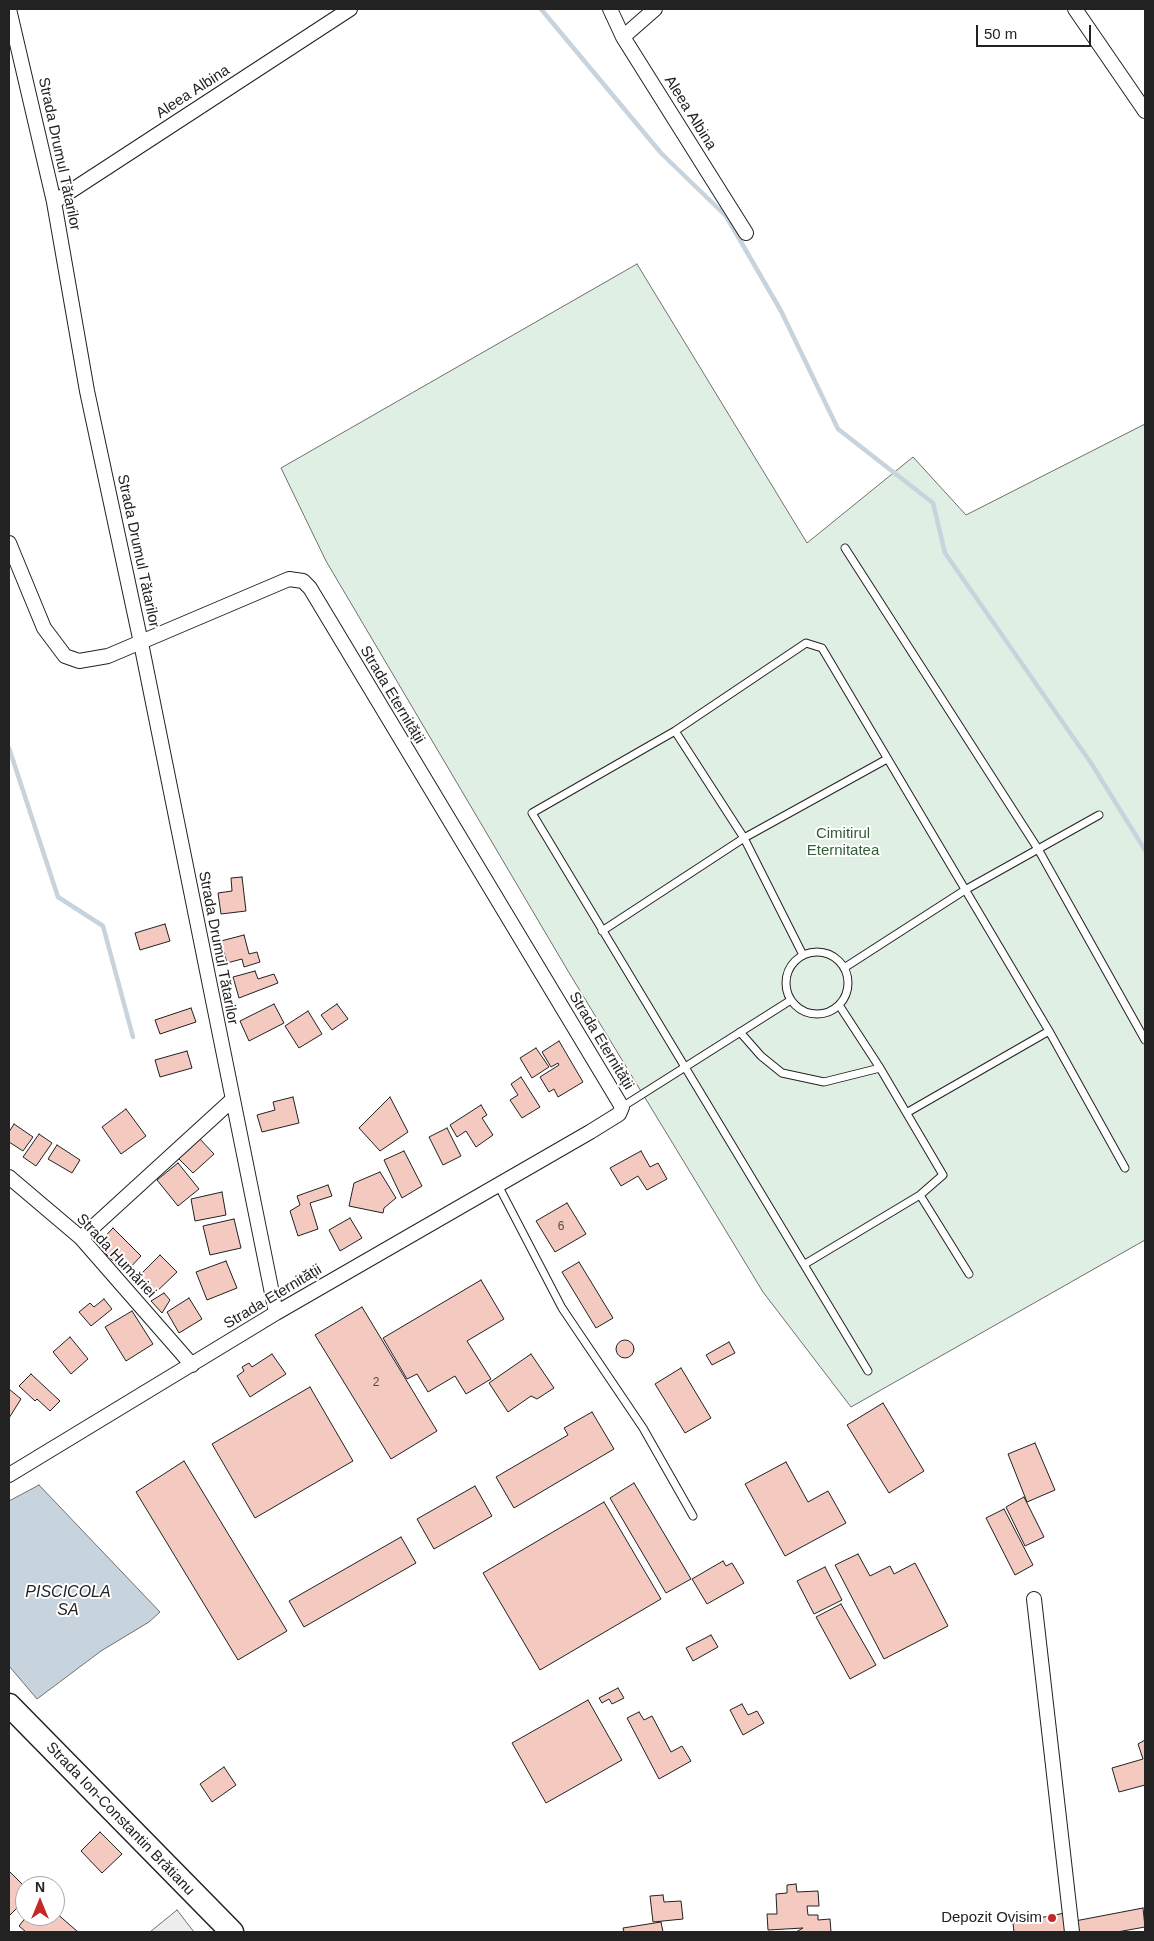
<!DOCTYPE html>
<html>
<head>
<meta charset="utf-8">
<style>
	body { margin:0 }
	#map { position:relative; width:1154px; height:1941px; overflow:hidden; background:#fff; font-family:Arial,sans-serif }
	canvas { display:block }
	.frame { position:absolute; inset:0; border:10px solid #222; pointer-events:none }
	.north { position:absolute; left:15px; top:1876px; width:50px; height:50px; box-sizing:border-box; background:#fff; border:1px solid #a7a7a7; border-radius:50%; rotate:0deg; font-size:14px; font-weight:700; line-height:20px; text-align:center; color:#222 }
	.north::after { content:''; display:block; margin:auto; width:18px; height:22px; background:#c62828; clip-path:polygon(50% 0,100% 100%,50% 72%,0 100%) }
	.scale { position:absolute; left:976px; top:25px; width:115px; height:22px; box-sizing:border-box; border:2px solid #222; border-top:0; padding-left:6px; font-size:15px; line-height:18px; white-space:nowrap; color:#222; -webkit-text-stroke:4px #fff; paint-order:stroke }
</style>
</head>
<body>
<div id="map">
<canvas width="1154" height="1941"></canvas>
<div class="frame"></div>
<div class="north">N</div>
<div class="scale">50 m</div>
</div>
<script>
const ctx = document.querySelector('canvas').getContext('2d');
ctx.lineJoin = 'round';
function fillPath(path, color) {
  ctx.fillStyle = color;
  ctx.fill(path, 'evenodd');
}
function shape(rows) {
  const path = new Path2D();
  for (const r of rows) {
    if (r.length === 3) {
      path.moveTo(r[0] + r[2], r[1]);
      path.arc(r[0], r[1], r[2], 0, 2 * Math.PI);
      continue;
    }
    path.moveTo(r[0], r[1]);
    for (let i = 2; i < r.length; i += 2) path.lineTo(r[i], r[i + 1]);
  }
  return path;
}
function trace(path, color, width, dash) {
  ctx.strokeStyle = color;
  ctx.lineWidth = width;
  ctx.lineCap = dash ? 'butt' : 'round';
  ctx.setLineDash(dash || []);
  ctx.stroke(path);
}
function drawText(font, color, halo, rows, align = 'center') {
  ctx.font = font + ' Arial,sans-serif';
  ctx.lineWidth = 4;
  ctx.setLineDash([]);
  ctx.textBaseline = 'middle';
  ctx.strokeStyle = halo;
  ctx.fillStyle = color;
  for (const [text, x, y, turn = 0] of rows) {
    ctx.save();
    ctx.translate(x, y);
    ctx.rotate((+turn || 0) * Math.PI / 180);
    ctx.textAlign = isNaN(turn) ? turn : align;
    if (halo) ctx.strokeText(text, 0, 0);
    ctx.fillText(text, 0, 0);
    ctx.restore();
  }
}
const green = shape([
	[637,264,807,543,913,457,966,515,1145,424,1145,1240,851,1407,763,1292,568,971,326,561,281,468,637,264]
]);
fillPath(green, '#e0efe3');
trace(green, '#6f6f6f', 1);
const parking = shape([
	[177,1910,194,1932,150,1932,177,1910]
]);
fillPath(parking, '#ededed');
trace(parking, '#6f6f6f', 1);
const water = shape([
	[39,1485,160,1612,149,1622,101,1651,37,1699,9,1666,9,1501,39,1485]
]);
fillPath(water, '#c7d3dd');
trace(water, '#6f6f6f', 1);
trace(shape([
	[541,9,661,153,726,216,781,311,838,429,933,503,945,553,1091,763,1145,850],
	[9,748,58,897,103,926,133,1037]
]), '#c7d3dd', 4.5);
const building = shape([
	[242,877,246,911,221,914,218,893,232,891,231,878,242,877],
	[165,924,170,941,140,950,135,933,165,924],
	[244,935,249,954,257,952,260,962,244,967,242,959,227,963,221,941,244,935],
	[255,971,258,979,274,974,278,983,239,998,233,977,255,971],
	[274,1004,284,1023,249,1041,240,1021,274,1004],
	[337,1004,348,1019,332,1030,321,1015,337,1004],
	[191,1008,196,1022,160,1034,155,1020,191,1008],
	[308,1011,322,1034,299,1048,285,1026,308,1011],
	[559,1041,583,1082,558,1097,554,1089,549,1092,540,1077,559,1065,558,1063,551,1067,542,1052,559,1041],
	[536,1048,549,1067,532,1078,520,1058,536,1048],
	[187,1051,192,1068,160,1077,155,1060,187,1051],
	[521,1077,540,1107,522,1118,510,1100,518,1095,511,1084,521,1077],
	[293,1097,299,1123,262,1132,257,1115,275,1110,273,1102,293,1097],
	[390,1097,408,1132,380,1151,359,1128,390,1097],
	[481,1105,487,1115,482,1118,493,1135,476,1147,466,1131,457,1137,450,1125,481,1105],
	[126,1109,146,1136,121,1154,102,1127,126,1109],
	[14,1124,33,1137,23,1151,9,1142,9,1132,14,1124],
	[447,1128,461,1156,443,1165,429,1137,447,1128],
	[39,1134,52,1143,36,1166,23,1157,39,1134],
	[198,1137,214,1154,193,1173,177,1157,198,1137],
	[57,1145,80,1160,72,1173,48,1159,57,1145],
	[404,1151,422,1186,402,1198,384,1160,404,1151],
	[641,1151,650,1167,658,1163,667,1179,647,1190,638,1176,621,1186,610,1168,641,1151],
	[178,1163,199,1189,178,1206,157,1180,178,1163],
	[380,1172,396,1198,384,1208,383,1213,349,1206,354,1183,380,1172],
	[328,1185,332,1196,310,1203,318,1229,298,1236,290,1211,300,1205,297,1196,328,1185],
	[222,1192,226,1215,195,1221,191,1199,222,1192],
	[567,1203,586,1234,555,1252,536,1221,567,1203],
	[350,1218,362,1238,340,1251,329,1230,350,1218],
	[234,1219,241,1248,210,1255,203,1226,234,1219],
	[113,1228,141,1256,125,1273,97,1245,113,1228],
	[160,1255,177,1272,150,1298,134,1281,160,1255],
	[226,1261,237,1288,207,1300,196,1272,226,1261],
	[579,1262,613,1318,596,1328,562,1272,579,1262],
	[481,1280,504,1319,467,1341,491,1379,466,1394,455,1376,428,1392,417,1374,407,1379,383,1338,481,1280],
	[164,1293,170,1300,162,1313,151,1301,164,1293],
	[189,1298,202,1319,179,1333,167,1312,189,1298],
	[104,1299,112,1309,91,1326,79,1312,90,1303,94,1307,104,1299],
	[362,1307,437,1431,391,1459,315,1335,362,1307],
	[132,1311,153,1344,126,1361,105,1327,132,1311],
	[70,1337,88,1359,71,1374,53,1352,70,1337],
	[625,1349,9],
	[729,1342,735,1353,712,1365,706,1355,729,1342],
	[272,1354,286,1374,250,1397,237,1376,244,1371,242,1367,249,1363,252,1367,272,1354],
	[531,1354,554,1388,537,1399,531,1396,508,1412,489,1383,531,1354],
	[681,1368,711,1418,685,1433,655,1384,681,1368],
	[31,1374,60,1401,50,1411,37,1399,35,1401,19,1386,31,1374],
	[310,1387,353,1461,255,1518,212,1444,310,1387],
	[9,1389,21,1399,9,1418,9,1389],
	[883,1403,924,1471,889,1493,847,1425,883,1403],
	[592,1412,614,1449,514,1508,496,1477,568,1435,564,1428,592,1412],
	[1035,1443,1055,1490,1027,1502,1008,1454,1035,1443],
	[184,1461,287,1631,238,1660,136,1492,184,1461],
	[786,1462,808,1502,828,1491,846,1523,785,1556,745,1484,786,1462],
	[634,1483,691,1579,666,1593,610,1498,634,1483],
	[475,1486,492,1516,434,1549,417,1519,475,1486],
	[1024,1497,1044,1537,1025,1546,1006,1507,1024,1497],
	[604,1502,661,1599,540,1670,483,1573,604,1502],
	[1004,1509,1033,1565,1015,1575,986,1518,1004,1509],
	[401,1537,416,1563,304,1627,289,1601,401,1537],
	[858,1554,870,1576,890,1566,894,1574,915,1563,948,1626,884,1659,835,1565,858,1554],
	[723,1561,726,1566,732,1563,744,1583,707,1604,692,1579,723,1561],
	[825,1567,842,1600,814,1614,797,1581,825,1567],
	[841,1604,876,1665,850,1679,816,1617,841,1604],
	[711,1635,718,1647,693,1661,686,1648,711,1635],
	[618,1688,624,1698,612,1704,609,1699,602,1703,599,1698,618,1688],
	[588,1700,622,1760,546,1803,512,1743,588,1700],
	[742,1704,748,1715,757,1711,764,1723,743,1735,730,1710,742,1704],
	[639,1712,644,1720,652,1716,671,1752,682,1746,691,1761,659,1779,627,1718,639,1712],
	[1145,1740,1145,1785,1119,1792,1112,1768,1143,1759,1138,1744,1145,1740],
	[224,1767,236,1785,212,1802,200,1784,224,1767],
	[100,1832,122,1854,102,1873,81,1851,100,1832],
	[9,1871,25,1887,25,1900,9,1916,9,1871],
	[796,1884,797,1892,818,1891,819,1906,807,1906,808,1915,818,1915,818,1920,830,1919,831,1932,796,1932,803,1928,768,1930,767,1914,777,1914,776,1894,787,1893,787,1885,796,1884],
	[663,1895,664,1902,681,1901,683,1919,653,1922,650,1896,663,1895],
	[1143,1908,1145,1927,1117,1932,1077,1932,1075,1921,1143,1908],
	[55,1912,78,1932,26,1932,19,1926,27,1916,55,1916,55,1912],
	[1065,1913,1069,1932,1014,1932,1013,1923,1065,1913],
	[661,1922,663,1932,624,1932,623,1928,661,1922]
]);
fillPath(building, '#f3c9c0');
trace(building, '#222', 1);
const lane = shape([
	[845,548,1038,849,1145,1040],
	[675,731,744,838,803,955],
	[602,931,744,838,887,759],
	[817,983,31],
	[844,968,965,890,1099,815],
	[740,1032,761,1056,782,1073,824,1082,880,1068,839,1005],
	[622,1107,791,1000],
	[908,1112,1049,1031],
	[498,1185,562,1308,643,1428,693,1516],
	[920,1195,969,1274],
	[805,1264,920,1195,943,1175,880,1068],
	[868,1371,532,813,675,731,806,643,822,648,1049,1031,1125,1168]
]);
const street = shape([
	[9,9,54,202,87,391,141,643,276,1313],
	[610,9,623,37,746,233],
	[1075,9,1145,111],
	[623,37,655,9],
	[54,202,350,9],
	[9,543,44,628,65,656,79,661,108,656,289,579,303,581,310,588,622,1107,619,1114,590,1132,276,1313,9,1475],
	[9,1177,81,1238,192,1365],
	[81,1238,231,1101],
	[1034,1599,1072,1932]
]);
const primary = shape([
	[9,1705,232,1932]
]);
trace(lane, '#222', 9);
trace(street, '#222', 16);
trace(primary, '#222', 25);
trace(lane, '#fff', 7);
trace(street, '#fff', 14);
trace(primary, '#fff', 22);
for (const [x, y, r, color] of [
	[1052,1918,5,"#c62828"]
]) {
  const dot = new Path2D();
  dot.arc(x, y, r, 0, 2 * Math.PI);
  ctx.fillStyle = color;
  ctx.fill(dot);
  trace(dot, '#fff', 2);
}
drawText('12px', '#564c4a', null, [
	["6",561,1227],
	["2",376,1383]
]);
drawText('15px', '#222', '#fff', [
	["Aleea Albina",193,92,-33],
	["Aleea Albina",690,113,58],
	["Strada Drumul Tătarilor",59,154,78],
	["Strada Drumul Tătarilor",138,551,78],
	["Strada Eternității",392,695,59],
	["Strada Drumul Tătarilor",218,948,79],
	["Strada Eternității",601,1041,59],
	["Strada Humăriei",116,1256,47],
	["Strada Eternității",273,1297,-31],
	["Strada Ion-Constantin Brătianu",120,1819,46]
]);
drawText('15px', '#2f5e38', '#fff', [
	["Cimitirul",843,834],
	["Eternitatea",843,851]
]);
drawText('15px', '#222', '#fff', [
	["Depozit Ovisim",1042,1918]
], 'right');
drawText('italic 16px', '#222', '#fff', [
	["PISCICOLA",68,1593],
	["SA",68,1611]
]);
</script>
</body>
</html>
